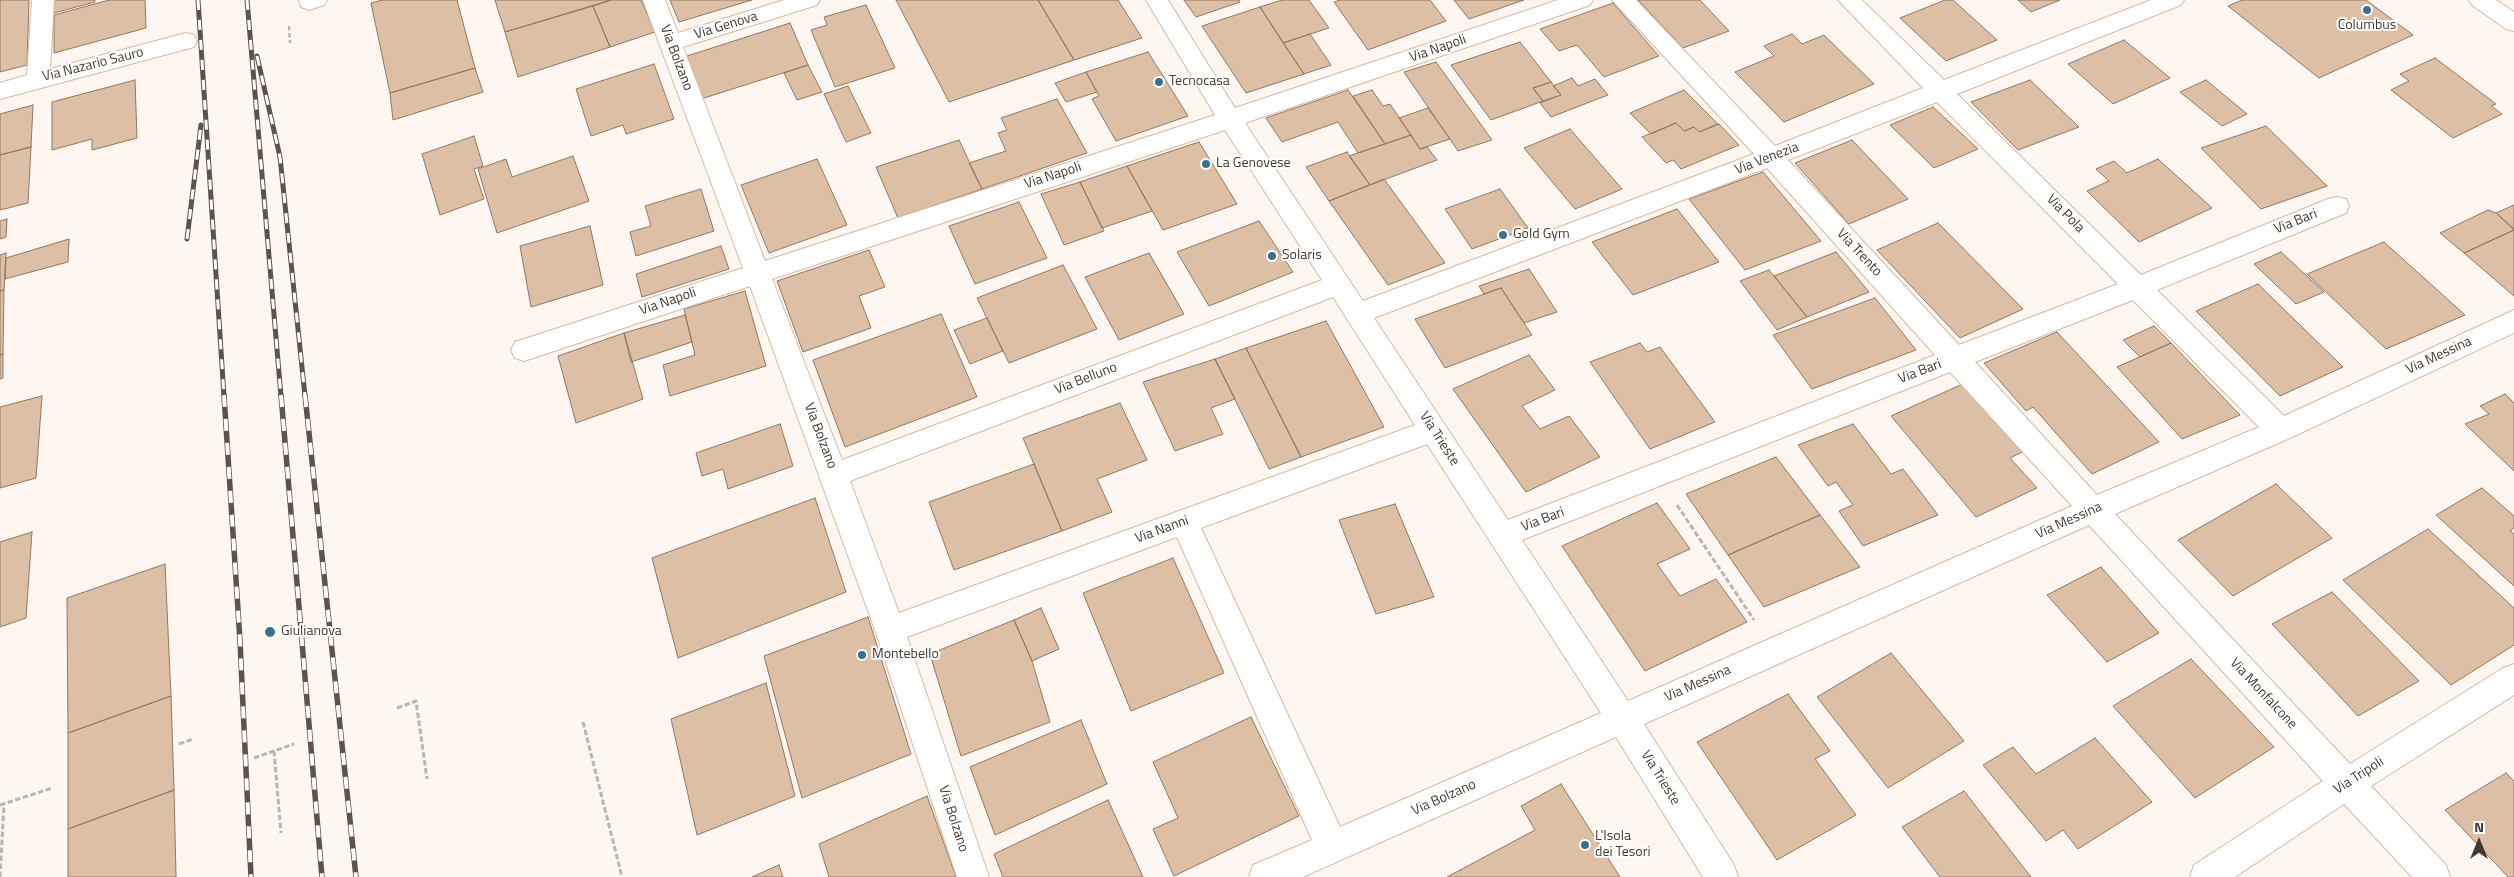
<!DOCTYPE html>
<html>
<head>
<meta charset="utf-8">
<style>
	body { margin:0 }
	#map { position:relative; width:2514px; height:877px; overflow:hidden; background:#fdf6f1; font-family:"Titillium Web",sans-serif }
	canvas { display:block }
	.north { position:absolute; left:2454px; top:817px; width:50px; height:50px; -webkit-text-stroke:4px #fff; paint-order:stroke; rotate:0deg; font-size:14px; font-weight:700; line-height:20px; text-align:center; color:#44382e }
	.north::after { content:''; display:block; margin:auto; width:18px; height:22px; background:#44382e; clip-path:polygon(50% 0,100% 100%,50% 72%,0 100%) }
</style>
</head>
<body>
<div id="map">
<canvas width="2514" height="877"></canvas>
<div class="north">N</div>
</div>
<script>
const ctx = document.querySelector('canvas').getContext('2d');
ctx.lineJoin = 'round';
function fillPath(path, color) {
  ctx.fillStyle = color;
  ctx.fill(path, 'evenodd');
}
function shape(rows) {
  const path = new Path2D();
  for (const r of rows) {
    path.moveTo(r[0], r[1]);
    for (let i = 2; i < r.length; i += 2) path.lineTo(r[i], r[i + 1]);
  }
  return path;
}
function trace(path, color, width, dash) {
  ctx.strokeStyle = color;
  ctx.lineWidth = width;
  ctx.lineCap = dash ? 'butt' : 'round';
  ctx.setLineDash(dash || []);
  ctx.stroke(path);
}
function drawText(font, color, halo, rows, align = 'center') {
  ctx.font = font + ' "Titillium Web",sans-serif';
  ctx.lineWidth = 4;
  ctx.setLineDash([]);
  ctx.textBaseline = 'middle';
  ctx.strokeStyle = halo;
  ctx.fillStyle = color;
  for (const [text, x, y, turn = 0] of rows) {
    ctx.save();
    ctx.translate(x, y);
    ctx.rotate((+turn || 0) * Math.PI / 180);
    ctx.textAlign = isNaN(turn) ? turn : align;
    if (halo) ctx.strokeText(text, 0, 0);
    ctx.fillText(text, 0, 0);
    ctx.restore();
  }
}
const building = shape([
	[0,0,29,0,27,65,0,72,0,0],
	[50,0,95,0,95,2,50,14,50,0],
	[109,0,145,0,146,28,54,53,54,15,109,0],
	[382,0,457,0,475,68,390,93,371,3,382,0],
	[495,0,611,0,505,32,495,0],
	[611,0,641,0,655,32,610,47,593,6,611,0],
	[670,0,752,0,679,22,670,0],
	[896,0,1038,0,1074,60,949,102,896,0],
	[1038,0,1118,0,1142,38,1074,60,1038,0],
	[1184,0,1239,0,1240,2,1196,17,1184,0],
	[1282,0,1309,0,1329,28,1283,43,1260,7,1282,0],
	[1340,0,1430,0,1446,21,1368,50,1334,2,1340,0],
	[1454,0,1524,0,1469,19,1454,0],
	[1638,0,1700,0,1729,31,1683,48,1638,0],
	[1945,0,1953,0,1997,40,1946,61,1900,18,1945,0],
	[2018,0,2060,0,2031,12,2018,0],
	[2242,0,2366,0,2413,35,2319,78,2228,6,2242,0],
	[1613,3,1659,56,1604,77,1577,45,1559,51,1540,29,1613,3],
	[866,5,895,68,835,87,811,30,827,25,824,17,866,5],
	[593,6,610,47,518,77,505,32,593,6],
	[1260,7,1304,74,1246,93,1202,26,1260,7],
	[790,23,808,65,701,99,684,57,790,23],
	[1310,34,1331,65,1304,74,1283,43,1310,34],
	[1792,34,1802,44,1824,35,1874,84,1784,122,1735,72,1774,56,1764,46,1792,34],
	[2124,40,2170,78,2113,104,2068,64,2124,40],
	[1520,42,1551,82,1533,88,1543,101,1491,120,1451,65,1520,42],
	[1148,52,1188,116,1116,141,1092,99,1099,96,1086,72,1148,52],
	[2435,58,2496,104,2491,106,2502,114,2453,138,2391,90,2409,81,2400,74,2435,58],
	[1436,62,1492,140,1458,151,1404,72,1436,62],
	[654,64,674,119,626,134,623,125,591,136,576,89,654,64],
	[808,65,822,92,797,100,784,73,808,65],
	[475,68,483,92,393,120,390,93,475,68],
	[1086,72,1097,92,1066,102,1055,83,1086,72],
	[1572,78,1578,86,1595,79,1608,95,1551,117,1540,103,1561,95,1553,86,1572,78],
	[135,80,137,138,92,150,92,139,52,150,52,102,135,80],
	[2030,80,2079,127,2018,150,1971,102,2030,80],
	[2206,80,2247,114,2222,126,2180,92,2206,80],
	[1551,82,1561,95,1543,101,1533,88,1551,82],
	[848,86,871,133,846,142,824,94,848,86],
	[1348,90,1385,144,1358,153,1338,122,1282,142,1266,118,1348,90],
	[1372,90,1383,106,1390,104,1411,135,1385,144,1353,96,1372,90],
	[1684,90,1718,124,1699,132,1694,127,1684,131,1676,123,1651,134,1630,113,1684,90],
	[1057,99,1087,153,982,189,969,163,1006,151,998,133,1007,130,1001,118,1057,99],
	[33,105,31,147,0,155,0,114,33,105],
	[1933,107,1978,149,1934,168,1890,125,1933,107],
	[1428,108,1450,139,1420,149,1399,118,1428,108],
	[1676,123,1684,131,1694,127,1699,132,1719,124,1739,145,1681,169,1673,160,1666,163,1642,137,1676,123],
	[2266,126,2327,186,2261,209,2201,148,2266,126],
	[1570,129,1622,189,1575,209,1524,148,1570,129],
	[1411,135,1420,149,1427,147,1437,160,1370,185,1349,156,1411,135],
	[474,136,483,166,474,169,484,199,440,215,422,154,474,136],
	[959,140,982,189,898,218,876,167,959,140],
	[1852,140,1908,199,1849,224,1795,163,1852,140],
	[1199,142,1237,204,1163,230,1127,166,1199,142],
	[31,147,28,203,0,210,0,155,31,147],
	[1347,152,1370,185,1329,201,1306,167,1347,152],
	[573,156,589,201,497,233,478,169,506,159,512,177,573,156],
	[817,159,847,225,769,253,741,185,817,159],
	[2158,159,2212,208,2139,242,2087,191,2109,181,2096,169,2114,161,2127,173,2158,159],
	[1127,166,1152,211,1102,228,1080,182,1127,166],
	[1763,172,1821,241,1745,270,1689,199,1763,172],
	[1384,179,1445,263,1388,285,1329,201,1384,179],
	[1080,182,1104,231,1064,245,1041,194,1080,182],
	[701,189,714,231,636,256,630,232,651,226,645,206,701,189],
	[1500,189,1528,228,1472,249,1445,209,1500,189],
	[1019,202,1047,258,975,284,949,226,1019,202],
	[2514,205,2514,229,2496,213,2514,205],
	[1677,209,1719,262,1633,295,1592,242,1677,209],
	[2488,210,2496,213,2514,230,2464,253,2440,233,2488,210],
	[7,219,6,237,0,239,0,221,7,219],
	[1259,221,1293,272,1209,306,1177,252,1259,221],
	[1938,223,2023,309,1960,338,1877,250,1938,223],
	[590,226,603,285,531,307,520,246,590,226],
	[2514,230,2514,296,2464,253,2514,230],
	[69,239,68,262,5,279,6,258,69,239],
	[2384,242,2465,315,2386,349,2307,274,2384,242],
	[721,246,729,269,642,297,636,274,721,246],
	[869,250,885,287,859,296,871,328,803,352,777,281,869,250],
	[1836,252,1869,292,1807,317,1774,276,1836,252],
	[2281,252,2324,292,2296,304,2254,264,2281,252],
	[6,253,4,290,0,291,0,255,6,253],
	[1149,253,1184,314,1119,340,1085,277,1149,253],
	[1063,265,1097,329,1009,363,977,298,1063,265],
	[1529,269,1557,312,1524,323,1501,288,1484,294,1479,286,1529,269],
	[1769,270,1807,317,1777,330,1740,281,1769,270],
	[2258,284,2343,367,2280,396,2196,311,2258,284],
	[1501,288,1532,335,1445,368,1415,319,1501,288],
	[4,290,3,354,0,355,0,291,4,290],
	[745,291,766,366,670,396,663,365,695,355,684,309,745,291],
	[1875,298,1916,350,1812,389,1773,335,1875,298],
	[941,314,977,397,845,447,813,360,941,314],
	[685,315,692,342,631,362,624,333,685,315],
	[987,318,1003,351,970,364,954,330,987,318],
	[1326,321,1384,427,1301,457,1246,348,1326,321],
	[2154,326,2171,343,2140,357,2123,340,2154,326],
	[2057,332,2159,442,2092,474,2033,407,2026,411,1984,363,2057,332],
	[624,333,643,399,576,423,558,356,624,333],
	[1640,343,1647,352,1660,347,1715,422,1650,449,1590,362,1640,343],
	[2171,343,2240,415,2182,439,2117,367,2171,343],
	[1246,348,1301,457,1269,469,1215,359,1246,348],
	[3,354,3,378,0,379,0,355,3,354],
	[1529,355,1555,390,1522,406,1540,429,1569,416,1600,457,1526,492,1453,389,1529,355],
	[1215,359,1235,399,1211,408,1223,434,1175,451,1143,382,1215,359],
	[1965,383,2024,451,2010,458,2037,488,1976,517,1891,416,1965,383],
	[2505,394,2514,403,2514,471,2465,424,2489,414,2480,406,2505,394],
	[42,396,36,478,0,488,0,407,42,396],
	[1120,403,1147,460,1097,479,1112,512,1062,531,1023,438,1120,403],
	[780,424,793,466,728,489,723,469,702,476,696,453,780,424],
	[1853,424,1891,474,1903,469,1938,515,1863,546,1839,511,1853,505,1836,482,1828,486,1798,445,1853,424],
	[1776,457,1820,515,1728,555,1686,494,1776,457],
	[1034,464,1062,531,954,570,929,502,1034,464],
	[2276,484,2332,538,2233,596,2178,540,2276,484],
	[2482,488,2514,516,2514,528,2510,531,2514,534,2514,586,2436,515,2482,488],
	[815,498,846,592,678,658,652,558,815,498],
	[1657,503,1690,549,1657,564,1680,596,1716,579,1747,622,1645,671,1562,546,1657,503],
	[1395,504,1434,597,1376,614,1339,520,1395,504],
	[1820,515,1860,567,1764,607,1728,555,1820,515],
	[2428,529,2514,608,2514,645,2451,685,2343,580,2428,529],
	[32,532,26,618,0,627,0,542,32,532],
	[1173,558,1224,673,1131,711,1083,593,1173,558],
	[165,564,171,696,68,733,67,598,165,564],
	[2101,567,2159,633,2107,662,2047,595,2101,567],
	[2332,592,2419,681,2358,716,2272,624,2332,592],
	[1041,608,1059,649,1032,661,1014,620,1041,608],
	[868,617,911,754,802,798,764,656,868,617],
	[1014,620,1032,661,1050,722,961,756,930,654,1014,620],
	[1891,653,1964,741,1888,788,1817,697,1891,653],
	[2191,659,2274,747,2195,798,2113,706,2191,659],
	[766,683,795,796,697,835,671,719,766,683],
	[1788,694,1830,751,1815,759,1856,815,1777,860,1697,742,1788,694],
	[171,696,174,790,68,829,68,733,171,696],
	[1251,717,1299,816,1174,876,1153,829,1178,818,1153,762,1251,717],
	[1081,720,1107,784,995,835,970,767,1081,720],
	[2095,738,2152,802,2078,849,2063,830,2046,841,1983,765,2013,747,2036,774,2095,738],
	[2506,773,2514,781,2514,877,2508,877,2445,810,2506,773],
	[1561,784,1620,877,1447,877,1535,830,1521,806,1561,784],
	[174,790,176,877,68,877,68,829,174,790],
	[1964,791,2031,877,1940,877,1902,827,1964,791],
	[927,796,956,877,829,877,819,844,927,796],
	[1108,800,1143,877,1003,877,994,854,1108,800],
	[779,865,783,877,752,877,779,865]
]);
fillPath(building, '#ddbfa6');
trace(building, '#92775f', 1);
const minor = shape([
	[32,0,54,0,50,69,186,33,194,35,197,41,194,47,0,99,0,83,27,75,32,0],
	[299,0,327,0,324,5,309,10,301,7,299,0],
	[643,0,665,0,678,33,784,0,820,0,817,5,683,47,765,261,1215,115,1146,0,1168,0,1235,108,1558,0,1593,0,1590,5,1245,123,1363,301,1754,154,1612,0,1636,0,1775,146,1923,88,1838,0,1862,0,1944,80,2151,0,2184,0,2181,5,1957,94,2141,275,2328,199,2337,197,2346,199,2349,206,2346,213,2157,290,2284,416,2514,310,2514,333,2290,438,2115,514,2350,764,2503,668,2514,664,2514,695,2371,786,2446,865,2450,877,2412,877,2344,804,2235,877,2190,877,2194,865,2323,781,2089,525,1644,724,1734,865,1738,877,1703,877,1616,737,1303,877,1249,877,1253,865,1312,840,1177,537,907,637,989,877,957,877,875,630,750,286,524,361,515,358,511,350,515,342,743,268,643,0],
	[1937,102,2118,284,1959,345,1788,160,1937,102],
	[1225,130,1322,280,842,460,772,279,1225,130],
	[1767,168,1935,355,1508,520,1374,318,1767,168],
	[1333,297,1415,425,899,613,850,481,1333,297],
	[2133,300,2259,427,2097,495,1975,362,2133,300],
	[1950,372,2072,506,1628,701,1522,540,1950,372],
	[1427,444,1601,713,1340,827,1201,528,1427,444],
	[2469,0,2496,0,2514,12,2514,31,2506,29,2472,5,2469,0]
]);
trace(minor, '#d7baa0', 2);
trace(shape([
	[289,26,290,43]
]), '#bdb4ae', 2.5, [4.5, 2.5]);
trace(shape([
	[1677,505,1754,620],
	[397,708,416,701,427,779],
	[583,722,622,877],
	[179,744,193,739],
	[274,751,281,833],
	[254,758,294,744],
	[0,805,52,788],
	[0,877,4,804]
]), '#bdb4ae', 3, [5.5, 2.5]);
fillPath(minor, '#fff');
const railFar1 = shape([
	[198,0,224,396],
	[247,0,281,396],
	[257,56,280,157,305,396],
	[187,239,201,125]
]);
const rail = shape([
	[224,395,240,641,251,877],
	[281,395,322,877],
	[305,395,356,877]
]);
trace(railFar1, '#5e534a', 5);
trace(rail, '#5e534a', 5.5);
trace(railFar1, '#fff', 3, [10]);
trace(rail, '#fff', 4, [12]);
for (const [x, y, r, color] of [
	[2367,10,5,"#3a728d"],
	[1159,82,5,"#3a728d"],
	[1206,164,5,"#3a728d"],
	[1503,235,5,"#3a728d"],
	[1272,256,5,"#3a728d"],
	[270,632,6,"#3a728d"],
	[862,655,5,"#3a728d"],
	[1585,845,5,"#3a728d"]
]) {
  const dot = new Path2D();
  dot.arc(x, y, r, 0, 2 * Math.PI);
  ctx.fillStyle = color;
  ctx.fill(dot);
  trace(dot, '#fff', 2);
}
drawText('14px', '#44382e', '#fff', [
	["Via Genova",726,26,-17],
	["Via Napoli",1438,49,-19],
	["Via Bolzano",676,58,69],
	["Via Nazario Sauro",93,65,-14],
	["Via Venezia",1767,159,-21],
	["Via Napoli",1053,176,-18],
	["Via Pola",2065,214,45],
	["Via Bari",2296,222,-22],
	["Via Trento",1859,253,47],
	["Via Napoli",668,302,-19],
	["Via Messina",2439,356,-25],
	["Via Bari",1920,372,-21],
	["Via Belluno",1086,379,-21],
	["Via Bolzano",820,436,69],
	["Via Trieste",1439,439,57],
	["Via Bari",1543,520,-21],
	["Via Messina",2069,521,-24],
	["Via Nanni",1162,530,-20],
	["Via Messina",1698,684,-24],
	["Via Monfalcone",2263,694,47],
	["Via Tripoli",2359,776,-33],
	["Via Trieste",1660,778,58],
	["Via Bolzano",1444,798,-24],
	["Via Bolzano",953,819,72]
]);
drawText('14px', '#44382e', '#fff', [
	["Columbus",2367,26,"center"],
	["Tecnocasa",1169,82],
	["La Genovese",1216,164],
	["Gold Gym",1513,235],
	["Solaris",1282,256],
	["Giulianova",281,632],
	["Montebello",872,655],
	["L'Isola",1595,837],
	["dei Tesori",1595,853]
], 'left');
</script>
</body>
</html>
